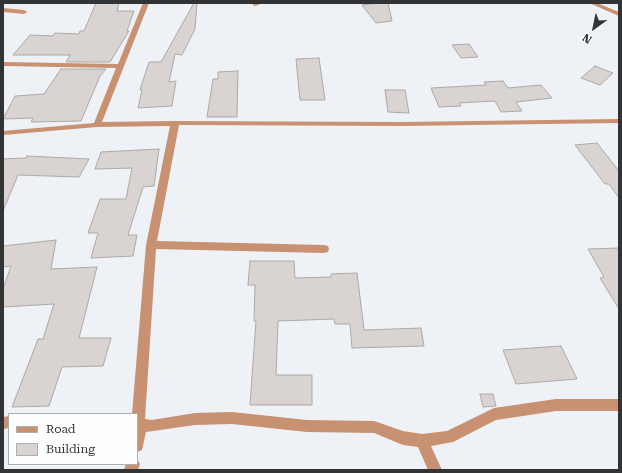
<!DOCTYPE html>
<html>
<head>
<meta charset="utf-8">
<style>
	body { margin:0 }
	#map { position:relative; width:622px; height:473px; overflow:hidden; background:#eef1f5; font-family:"Roboto Serif",serif }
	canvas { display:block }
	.frame { position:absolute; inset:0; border:4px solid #323334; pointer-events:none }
	.legend { position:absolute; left:8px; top:413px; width:130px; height:52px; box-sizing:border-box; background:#fdfeff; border:1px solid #acadae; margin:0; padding:5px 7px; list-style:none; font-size:12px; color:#323334 }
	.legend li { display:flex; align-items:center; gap:8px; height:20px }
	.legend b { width:20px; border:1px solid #acadae }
	.north { position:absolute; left:574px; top:8px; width:40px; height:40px; -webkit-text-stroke:3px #fdfeff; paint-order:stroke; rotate:213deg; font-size:11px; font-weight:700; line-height:16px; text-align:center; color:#323334 }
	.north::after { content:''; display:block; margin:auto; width:14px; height:18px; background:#323334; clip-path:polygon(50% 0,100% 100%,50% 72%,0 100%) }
</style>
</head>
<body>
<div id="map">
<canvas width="622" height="473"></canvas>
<div class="frame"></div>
<ul class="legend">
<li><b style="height:5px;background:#c89171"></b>Road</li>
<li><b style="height:11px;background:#d9d4d1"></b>Building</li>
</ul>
<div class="north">N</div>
</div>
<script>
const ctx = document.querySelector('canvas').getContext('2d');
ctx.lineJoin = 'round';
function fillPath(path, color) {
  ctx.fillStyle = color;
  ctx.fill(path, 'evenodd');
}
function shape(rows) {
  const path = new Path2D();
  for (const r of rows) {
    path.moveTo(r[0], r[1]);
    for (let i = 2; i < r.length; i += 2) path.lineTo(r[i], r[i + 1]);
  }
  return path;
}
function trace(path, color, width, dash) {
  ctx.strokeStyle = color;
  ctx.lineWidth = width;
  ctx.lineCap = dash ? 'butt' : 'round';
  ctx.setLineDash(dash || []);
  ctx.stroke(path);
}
const building = shape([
	[96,3,119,3,117,11,134,11,127,31,129,31,110,62,66,62,70,55,13,55,30,35,53,36,55,33,79,34,80,31,84,31,96,3],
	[194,3,197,3,195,29,182,55,175,54,169,82,176,81,172,106,138,108,142,90,140,90,149,62,161,62,194,3],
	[378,3,388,3,392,21,376,23,362,5,378,3],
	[469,44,478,57,461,58,452,45,469,44],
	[319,58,325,100,300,100,296,59,319,58],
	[595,66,613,73,600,85,581,78,595,66],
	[61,69,106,69,100,76,81,121,31,122,33,118,3,119,15,96,44,94,61,69],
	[238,71,237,117,207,117,213,79,218,79,218,72,238,71],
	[503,81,508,88,541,85,552,98,516,102,522,111,501,112,495,101,459,103,461,106,439,107,431,88,486,85,484,82,503,81],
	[385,90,405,90,409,113,388,112,385,90],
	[597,143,619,171,619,198,609,184,605,184,575,145,597,143],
	[159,149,154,186,143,187,128,235,137,235,133,256,91,258,98,233,88,233,100,199,126,199,132,168,95,169,101,152,159,149],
	[27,156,89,159,79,177,18,175,3,211,3,159,26,158,27,156],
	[56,240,51,269,97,267,79,338,111,338,103,366,62,367,49,406,12,407,38,339,43,339,54,304,3,307,3,289,11,266,3,267,3,246,56,240],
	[619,248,619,309,600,278,604,277,588,249,619,248],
	[250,261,294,261,295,278,331,277,331,274,357,273,364,330,421,328,424,346,352,348,350,324,335,324,334,319,278,321,276,375,312,375,312,405,250,405,256,321,254,321,255,285,248,285,250,261],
	[561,346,577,379,516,384,503,350,561,346],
	[480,394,493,394,496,406,483,407,480,394]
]);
fillPath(building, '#d9d4d1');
trace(building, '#aca8a5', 1);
fillPath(shape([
	[143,3,149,3,102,122,175,121,401,122,619,119,619,123,401,126,179,125,157,241,324,245,328,246,329,249,328,252,324,253,156,249,145,419,152,420,195,413,232,412,307,420,374,421,403,431,422,434,447,431,494,408,556,399,619,399,619,411,556,411,496,420,453,442,431,446,442,470,428,470,418,447,403,445,374,433,307,432,232,424,195,425,146,432,142,450,137,452,137,414,132,414,146,245,170,126,97,127,3,135,3,131,94,123,116,68,3,66,3,62,118,64,143,3],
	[252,3,258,3,259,5,254,6,252,3],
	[589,3,597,3,619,12,619,16,589,3],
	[3,8,24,10,27,12,24,14,3,12,3,8],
	[9,416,9,428,3,429,3,417,9,416],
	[137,459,140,464,138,470,124,470,126,464,137,464,137,459]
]), '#c89171');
</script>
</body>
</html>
